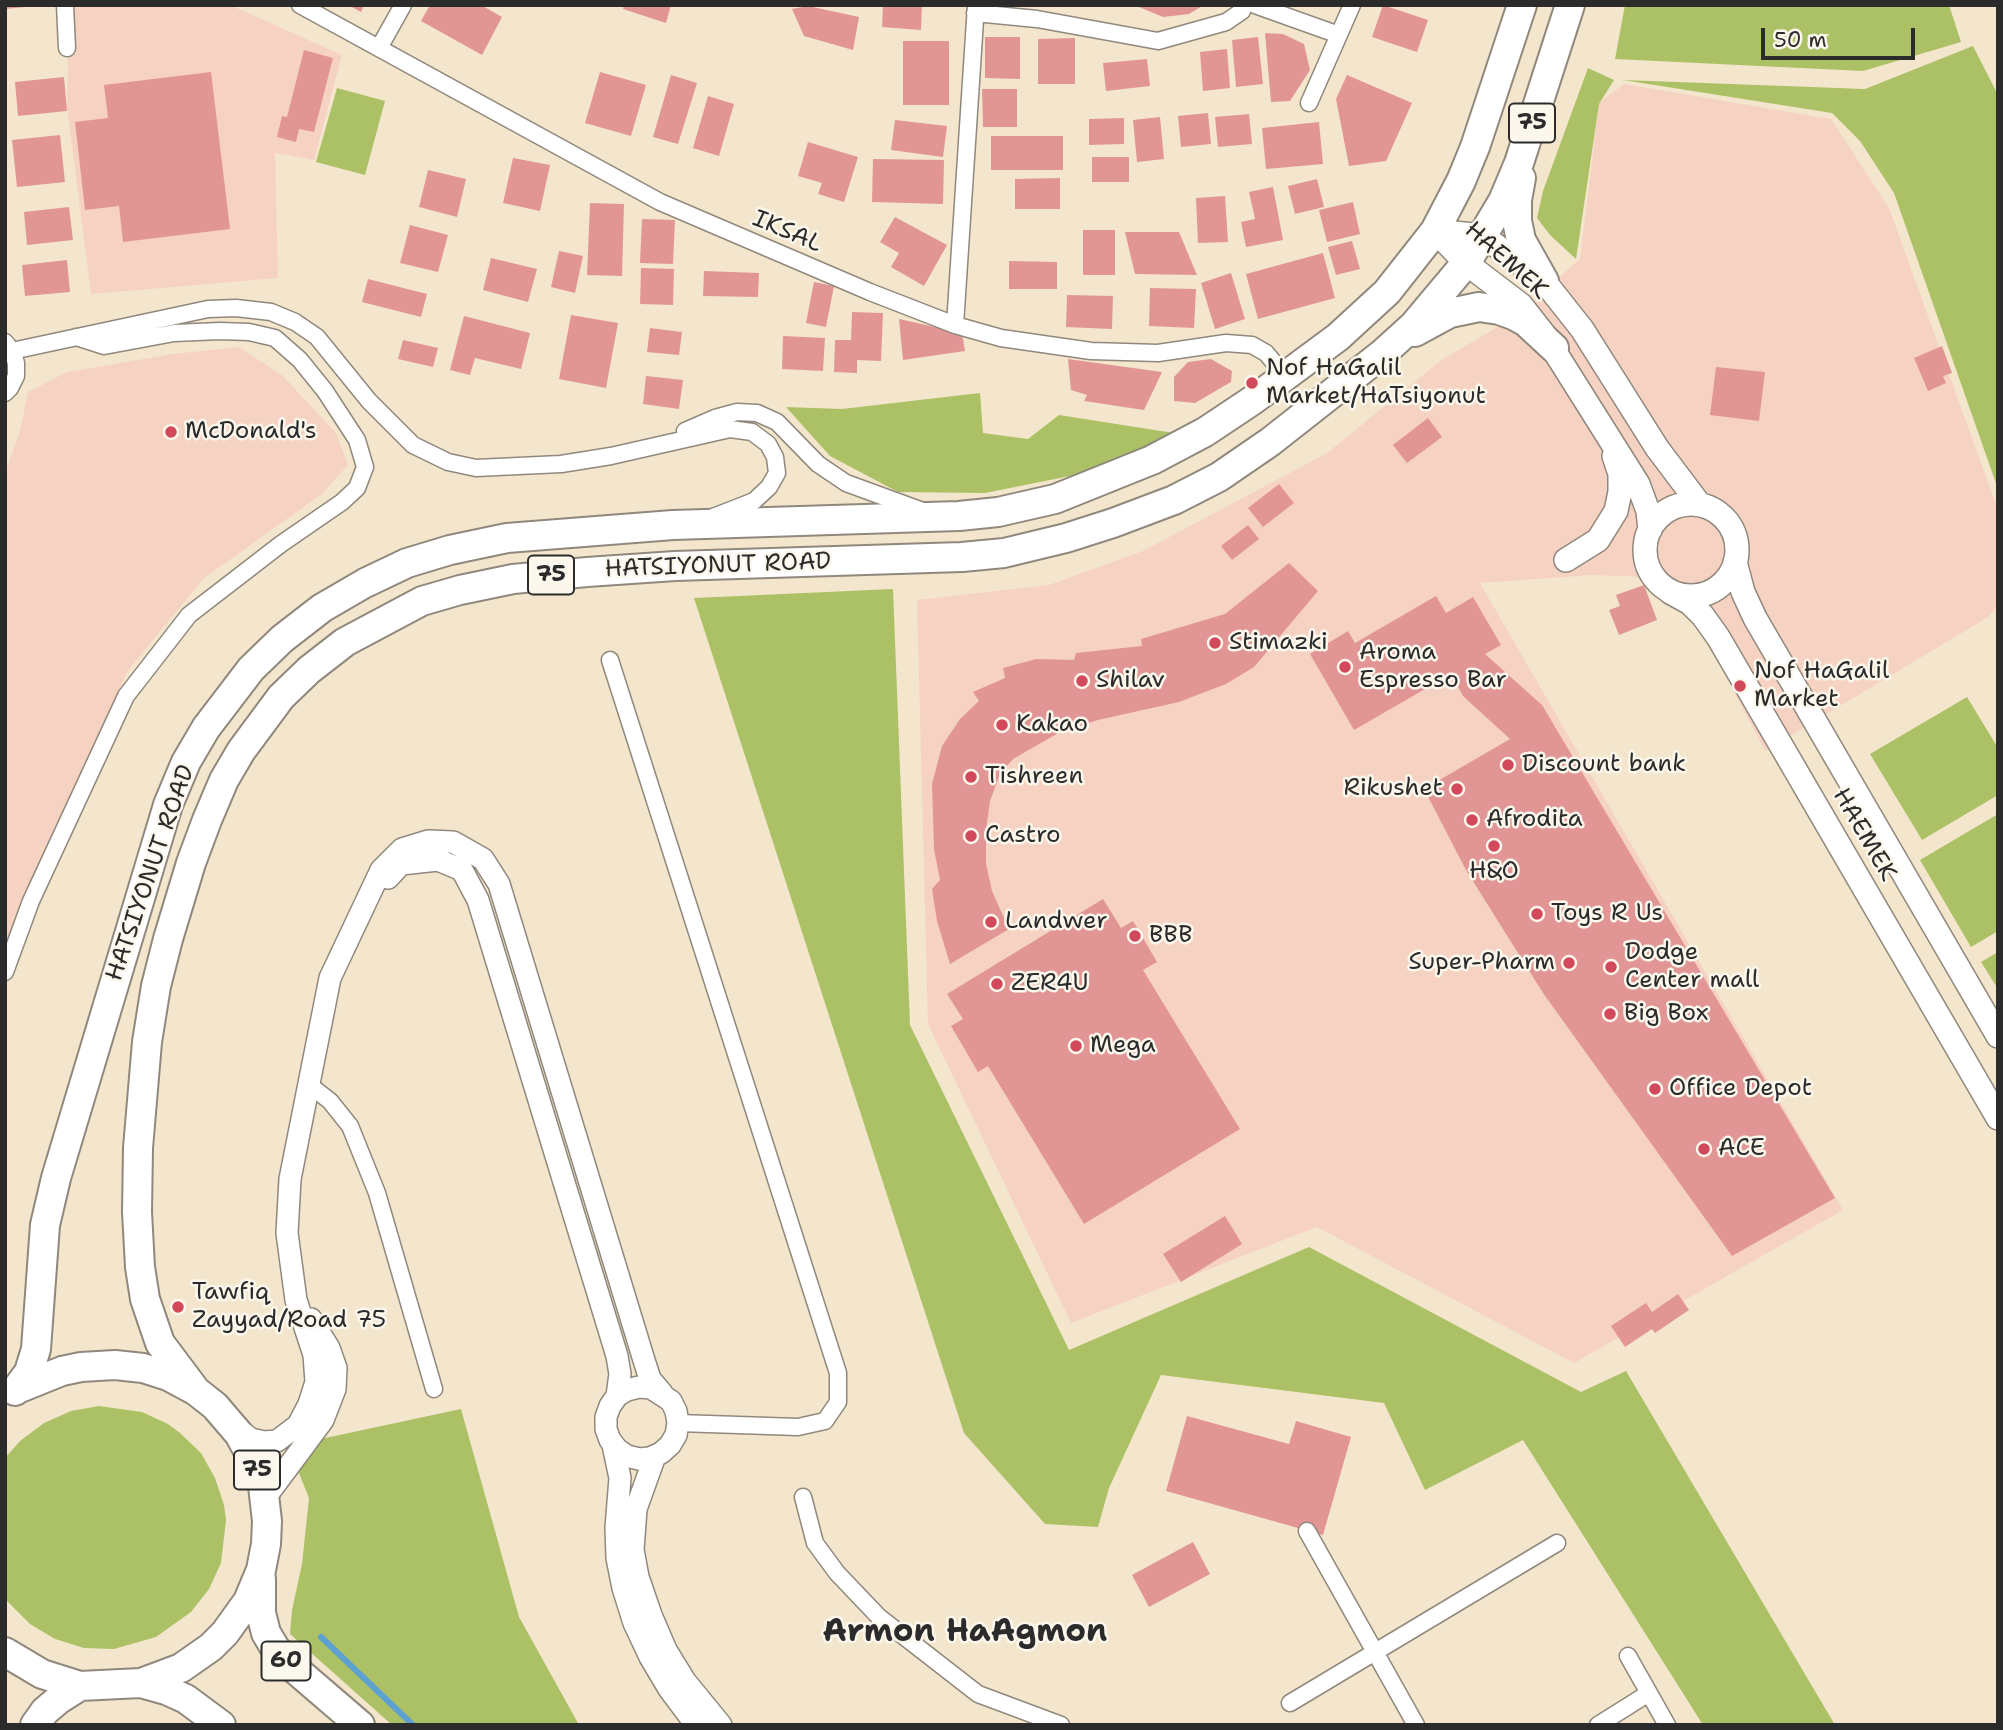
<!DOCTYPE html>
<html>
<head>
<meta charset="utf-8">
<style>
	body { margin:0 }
	#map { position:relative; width:2003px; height:1730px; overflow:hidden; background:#f4e6cd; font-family:"Shantell Sans",sans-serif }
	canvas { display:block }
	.frame { position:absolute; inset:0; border:7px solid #2b2b2b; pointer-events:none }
	.scale { position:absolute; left:1761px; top:28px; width:154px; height:32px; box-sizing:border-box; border:4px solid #2b2b2b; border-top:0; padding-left:9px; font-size:21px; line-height:24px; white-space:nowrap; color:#2b2b2b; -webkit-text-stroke:5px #fbf7ec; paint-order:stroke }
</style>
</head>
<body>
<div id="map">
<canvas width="2003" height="1730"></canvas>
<div class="frame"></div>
<div class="scale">50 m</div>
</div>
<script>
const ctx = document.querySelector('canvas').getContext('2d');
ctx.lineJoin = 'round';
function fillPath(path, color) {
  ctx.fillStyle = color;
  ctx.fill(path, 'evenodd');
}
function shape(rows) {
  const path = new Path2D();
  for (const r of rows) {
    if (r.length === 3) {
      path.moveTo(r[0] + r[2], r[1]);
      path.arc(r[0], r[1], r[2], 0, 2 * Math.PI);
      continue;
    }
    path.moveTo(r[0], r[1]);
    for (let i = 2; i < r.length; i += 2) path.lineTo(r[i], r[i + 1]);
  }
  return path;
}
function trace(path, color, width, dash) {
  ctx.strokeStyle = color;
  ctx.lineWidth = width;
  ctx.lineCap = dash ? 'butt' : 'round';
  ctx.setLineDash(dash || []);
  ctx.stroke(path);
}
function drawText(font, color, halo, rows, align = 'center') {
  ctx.font = font + ' "Shantell Sans",sans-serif';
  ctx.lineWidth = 5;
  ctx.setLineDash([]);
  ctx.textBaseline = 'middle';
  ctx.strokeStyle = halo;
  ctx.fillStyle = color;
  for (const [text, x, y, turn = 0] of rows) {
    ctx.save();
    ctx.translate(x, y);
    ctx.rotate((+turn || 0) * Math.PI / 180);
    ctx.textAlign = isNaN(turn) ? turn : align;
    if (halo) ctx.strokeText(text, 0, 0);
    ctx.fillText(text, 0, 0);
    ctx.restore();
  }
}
fillPath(shape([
	[69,5,230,5,342,55,314,160,275,153,278,278,91,294,67,107],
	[1624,84,1831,119,1889,208,1998,510,1998,605,1988,617,1765,751,1675,578,1592,575,1480,583,1843,1210,1574,1363,1317,1227,1071,1323,928,1024,917,600,1049,585,1143,551,1327,453,1443,359,1508,321,1580,259,1599,103],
	[239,347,283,376,336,433,348,465,322,494,203,579,127,672,5,952,5,473,20,431,28,392,67,372,173,354]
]), '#f6d2c3');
fillPath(shape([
	[1625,5,1949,5,1961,42,1863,71,1615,59],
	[1973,46,1998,95,1998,489,1894,193,1860,141,1832,113,1623,80,1865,89],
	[1588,68,1614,80,1599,104,1576,259,1550,235,1537,218,1543,191],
	[337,88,385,101,365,175,316,162],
	[980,393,983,433,1028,439,1059,415,1180,434,1070,476,985,493,898,492,830,456,786,407,842,409],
	[893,589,910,1025,1069,1350,1309,1247,1581,1392,1626,1371,1835,1725,1703,1725,1523,1440,1425,1490,1384,1403,1161,1375,1109,1488,1098,1527,1045,1524,964,1433,694,598],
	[1967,697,1998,748,1998,795,1922,840,1870,754],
	[1998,814,1998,931,1971,947,1920,860],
	[1998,952,1998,989,1981,962],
	[99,1406,142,1412,168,1424,180,1433,201,1453,215,1478,224,1505,226,1520,221,1563,209,1589,191,1612,156,1637,114,1649,84,1648,55,1639,30,1624,5,1599,5,1458,20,1441,44,1423,71,1411],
	[461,1409,519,1617,579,1725,392,1725,290,1634,292,1610,302,1564,309,1498,288,1446]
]), '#acc165');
trace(shape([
	[321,1637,413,1725]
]), '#5da1d1', 6);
fillPath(shape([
	[5,5,25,5,25,7,5,9],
	[348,5,364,5,361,12],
	[430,5,481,5,502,17,482,55,421,21],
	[624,5,671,5,666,23,623,9],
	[883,5,922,5,921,30,882,27],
	[1134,5,1204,5,1189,14,1163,17],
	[1383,5,1428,20,1417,52,1372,37],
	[808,6,859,17,853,50,804,36,792,9],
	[1265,33,1283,34,1304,44,1310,70,1290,101,1271,102],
	[985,37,1020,37,1020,79,985,78],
	[1258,37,1263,84,1236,87,1232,40],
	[1075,38,1075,84,1038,84,1038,39],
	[903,41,949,41,949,105,903,105],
	[1227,49,1230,88,1203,91,1200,52],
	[304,50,333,58,314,132,299,129,296,142,277,137,282,116,287,117],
	[1147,59,1150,86,1106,91,1103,63],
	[211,72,230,229,123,242,119,206,85,210,75,122,108,118,104,85],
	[600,72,646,85,631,136,585,123],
	[671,75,697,83,678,144,653,137],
	[1347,75,1412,103,1386,161,1349,166,1336,99],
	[64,77,67,111,18,116,15,82],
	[982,89,1017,89,1017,127,983,127],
	[708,96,734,104,719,156,693,148],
	[1208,113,1211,144,1181,147,1178,116],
	[1249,114,1252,144,1218,147,1215,117],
	[1160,117,1164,159,1137,162,1133,120],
	[1124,118,1124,144,1089,145,1089,119],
	[895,120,947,126,943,157,891,150],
	[1319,122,1323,164,1266,169,1262,128],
	[60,135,65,182,17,187,12,140],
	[991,136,1063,136,1063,170,991,170],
	[808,142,858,157,844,202,818,194,822,183,798,176],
	[1092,157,1129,157,1129,182,1092,182],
	[513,158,550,165,540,211,503,203],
	[873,159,944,160,943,204,872,202],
	[428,170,466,179,457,217,419,207],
	[1060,178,1060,209,1015,209,1015,179],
	[1317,179,1324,207,1295,214,1288,186],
	[1273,187,1283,240,1246,247,1241,222,1255,219,1249,192],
	[1225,196,1228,242,1198,243,1196,198],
	[1353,202,1360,234,1327,242,1319,210],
	[590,203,624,204,622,276,587,275],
	[69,207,73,240,27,245,24,212],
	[895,217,947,245,924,286,891,267,899,253,880,242],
	[642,219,675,220,673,264,640,263],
	[410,225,448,235,438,272,400,263],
	[1083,230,1115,230,1115,275,1083,275],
	[1125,232,1179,232,1197,275,1135,274],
	[1352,241,1360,269,1336,275,1328,247],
	[559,251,583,256,575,293,551,287],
	[1323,253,1335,298,1258,319,1246,274],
	[491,258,537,269,528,302,483,290],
	[67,260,70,292,25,296,22,265],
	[1009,261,1057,262,1057,289,1009,289],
	[641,268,674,269,673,305,640,304],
	[704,271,759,273,758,297,703,296],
	[1231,273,1245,319,1215,329,1201,283],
	[368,279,427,294,421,317,362,302],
	[814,282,834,286,826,327,806,323],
	[1150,288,1196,289,1194,328,1149,326],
	[1067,295,1113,296,1112,329,1066,327],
	[852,312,883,313,881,361,857,360,857,373,834,372,835,340,851,340],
	[571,315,618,323,606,388,559,379],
	[464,316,530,333,521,369,475,358,470,375,450,370],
	[899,319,962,333,965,351,903,360],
	[650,328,682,332,679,355,647,352],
	[783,336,825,338,823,371,782,369],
	[403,340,438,348,433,367,398,359],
	[1942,346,1952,373,1943,376,1946,383,1928,391,1914,358],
	[1068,359,1162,372,1144,410,1084,401,1087,395,1071,390],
	[1211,359,1232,371,1231,382,1195,403,1174,401,1174,377,1188,362],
	[1716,367,1765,372,1759,421,1710,415],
	[646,376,683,380,679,409,643,404],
	[1428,418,1442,437,1407,463,1393,445],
	[1279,484,1294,503,1263,527,1248,508],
	[1248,525,1259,539,1232,560,1221,546],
	[1289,563,1318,591,1254,667,1226,684,1179,702,1098,720,1060,732,1013,759,1000,774,990,801,986,830,986,864,992,891,1009,929,950,964,937,921,932,889,940,880,934,849,932,784,942,746,960,719,979,701,973,692,1005,678,1003,668,1036,659,1074,660,1076,653,1142,646,1141,639,1225,614],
	[1644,585,1657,620,1619,635,1609,610,1620,606,1616,595],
	[1436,596,1446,613,1473,597,1501,645,1485,654,1542,705,1835,1198,1732,1256,1543,993,1466,870,1424,789,1510,739,1463,696,1451,674,1354,730,1310,654,1348,631,1355,643],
	[1103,899,1121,928,1133,921,1157,962,1143,970,1240,1129,1084,1224,988,1066,978,1072,951,1026,963,1019,947,994],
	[1225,1216,1242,1244,1181,1282,1163,1254],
	[1678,1294,1689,1310,1655,1333,1652,1329,1625,1347,1611,1326,1646,1303,1652,1312],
	[1187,1416,1289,1444,1296,1421,1351,1437,1323,1535,1166,1491],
	[1193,1542,1210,1574,1149,1607,1132,1575]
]), '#e19695');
const minor = shape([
	[65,5,67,48],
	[300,5,660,202,870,292,955,325,1001,338,1091,351,1158,353,1226,343,1252,345,1266,353,1286,377],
	[1255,5,1339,35],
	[975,13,1037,19,1158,41,1226,22,1242,11,1244,5],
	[379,48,403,5],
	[1309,103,1352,5],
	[955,325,976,5],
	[12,351,208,309,236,308,271,312,295,322,317,337,369,401,413,445,448,462,476,468,561,464,611,456,730,429,752,432,768,444,775,457,777,473,769,487,754,501,713,517],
	[5,393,10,388,16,376,16,363,12,351,5,342],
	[685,431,715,418,737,412,757,413,777,422,818,464,846,483,920,510],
	[610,660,838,1373,838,1402,825,1421,798,1427,678,1423],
	[5,972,31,901,126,696,189,615,281,544,342,502,357,488,365,467,357,440,325,391,300,360,275,338,249,332,220,331,174,333,104,346,76,337],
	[308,1084,330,1101,350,1126,377,1193,434,1389],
	[803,1497,815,1543,837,1573,879,1617,978,1694,1061,1725],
	[1307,1531,1416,1725],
	[1628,1656,1667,1725],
	[1290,1703,1557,1543],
	[1598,1725,1649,1693]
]);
const tertiary = shape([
	[388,878,401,864,438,860,462,870,478,900,617,1356,620,1374,617,1396,610,1406,606,1417,606,1429,610,1440,617,1449,627,1456,639,1459,650,1458,661,1453,670,1445,676,1435,678,1423,676,1411,671,1401,651,1388,639,1387,627,1390,617,1396],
	[235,1427,251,1439,264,1442,277,1441,298,1425,309,1404,316,1382,314,1355,296,1300,287,1233,290,1179,330,978,381,870,402,849,428,841,453,842,483,859,499,884,643,1357,650,1379,662,1393],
	[613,1445,620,1478,616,1528,617,1558,623,1588,634,1623,650,1657,669,1689,696,1725],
	[655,1456,636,1509,633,1550,638,1577,651,1615,666,1650,685,1681,721,1725],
	[265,1498,323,1420,335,1389,336,1368,329,1348,311,1319]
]);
const secondary = shape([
	[1435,231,1483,236,1544,281,1582,329,1657,448,1700,505],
	[1435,231,1466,263,1521,305,1543,333,1638,484,1648,511,1650,530],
	[1691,550,46],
	[1566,560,1598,540,1616,511,1620,492,1620,474,1614,456],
	[1735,562,1743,592,1755,618,1998,1036],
	[1670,592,1690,603,1703,616,1718,637,1998,1118]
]);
const trunk = shape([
	[1521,178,1517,200,1517,221,1521,240,1544,281],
	[1415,332,1450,313,1479,307,1499,310,1513,315,1526,322,1554,348],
	[15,1391,29,1372,36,1349,45,1225,56,1178,168,805,186,762,206,728,251,669,282,639,322,608,365,583,407,563,450,550,507,538,673,525,959,516,998,512,1055,499,1152,460,1205,432,1253,400,1338,337,1387,292,1435,231,1461,181,1475,147,1522,5],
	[196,1391,160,1343,145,1299,140,1267,137,1212,138,1148,147,1042,156,986,168,939,191,863,207,820,224,780,241,751,281,697,309,670,345,642,422,601,460,590,513,579,587,572,675,566,962,557,1004,553,1066,538,1113,523,1174,500,1219,477,1270,442,1382,354,1414,325,1466,263,1503,201,1519,163,1570,5],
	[261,1579,261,1613,266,1633,275,1648,289,1664,360,1725],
	[5,1652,42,1674,80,1686,141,1683,181,1668,211,1647,225,1633,248,1601,261,1570,266,1544,267,1521,263,1486,255,1463,239,1434,215,1406,196,1391,168,1376,143,1368,115,1365,81,1367,62,1371,15,1390],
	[141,1683,166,1690,186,1699,221,1725],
	[35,1725,45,1711,58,1700,80,1686]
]);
trace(minor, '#90887c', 19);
trace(tertiary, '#90887c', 24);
trace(secondary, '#90887c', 26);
trace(trunk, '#90887c', 32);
trace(minor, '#fff', 16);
trace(tertiary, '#fff', 21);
trace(secondary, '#fff', 23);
trace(trunk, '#fff', 28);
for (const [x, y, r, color] of [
	[1252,383,7,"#d1495b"],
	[171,432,7,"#d1495b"],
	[1215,643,7,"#d1495b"],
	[1345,667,7,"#d1495b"],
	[1082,681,7,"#d1495b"],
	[1740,686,7,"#d1495b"],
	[1002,725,7,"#d1495b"],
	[1508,765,7,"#d1495b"],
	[971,777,7,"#d1495b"],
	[1457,789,7,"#d1495b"],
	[1472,820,7,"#d1495b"],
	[971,836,7,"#d1495b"],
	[1494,846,7,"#d1495b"],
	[1537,914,7,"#d1495b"],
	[991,922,7,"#d1495b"],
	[1135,936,7,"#d1495b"],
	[1569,963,7,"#d1495b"],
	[1611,967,7,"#d1495b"],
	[997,984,7,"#d1495b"],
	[1610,1014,7,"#d1495b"],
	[1076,1046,7,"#d1495b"],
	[1655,1089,7,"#d1495b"],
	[1704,1149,7,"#d1495b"],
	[178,1307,7,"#d1495b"]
]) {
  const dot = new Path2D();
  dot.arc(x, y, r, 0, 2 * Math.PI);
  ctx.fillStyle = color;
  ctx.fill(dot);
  trace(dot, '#fbf7ec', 2.5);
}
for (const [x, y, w] of [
	[1532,123,46],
	[551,575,46],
	[257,1470,46],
	[286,1661,49]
]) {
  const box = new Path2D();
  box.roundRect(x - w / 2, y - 19.5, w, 39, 5);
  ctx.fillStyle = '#fbf7ec';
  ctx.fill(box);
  trace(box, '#2b2b2b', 2);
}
drawText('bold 23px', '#2b2b2b', null, [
	["75",1532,123],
	["75",551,575],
	["75",257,1470],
	["60",286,1661]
]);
drawText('24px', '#2b2b2b', '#fbf7ec', [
	["IKSAL",787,232,23],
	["HAEMEK",1506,261,42],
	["HATSIYONUT ROAD",718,566,-2],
	["HAEMEK",1864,835,60],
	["HATSIYONUT ROAD",151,873,-71]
]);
drawText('24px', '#2b2b2b', '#fbf7ec', [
	["Nof HaGalil",1266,369],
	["Market/HaTsiyonut",1266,397],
	["McDonald's",185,432],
	["Stimazki",1229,643],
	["Aroma",1359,653],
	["Espresso Bar",1359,681],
	["Nof HaGalil",1754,672],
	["Market",1754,700],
	["Shilav",1096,681],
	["Kakao",1016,725],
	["Discount bank",1522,765],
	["Tishreen",985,777],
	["Rikushet",1443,789,"right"],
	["Afrodita",1486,820],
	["Castro",985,836],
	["H&O",1494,872,"center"],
	["Toys R Us",1551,914],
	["Landwer",1005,922],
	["BBB",1149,936],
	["Dodge",1625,953],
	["Center mall",1625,981],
	["Super-Pharm",1555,963,"right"],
	["ZER4U",1011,984],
	["Big Box",1624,1014],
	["Mega",1090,1046],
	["Office Depot",1669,1089],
	["ACE",1718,1149],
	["Tawfiq",192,1293],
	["Zayyad/Road 75",192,1321]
], 'left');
drawText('bold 32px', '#2b2b2b', '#fbf7ec', [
	["Armon HaAgmon",965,1633]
]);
</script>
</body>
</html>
